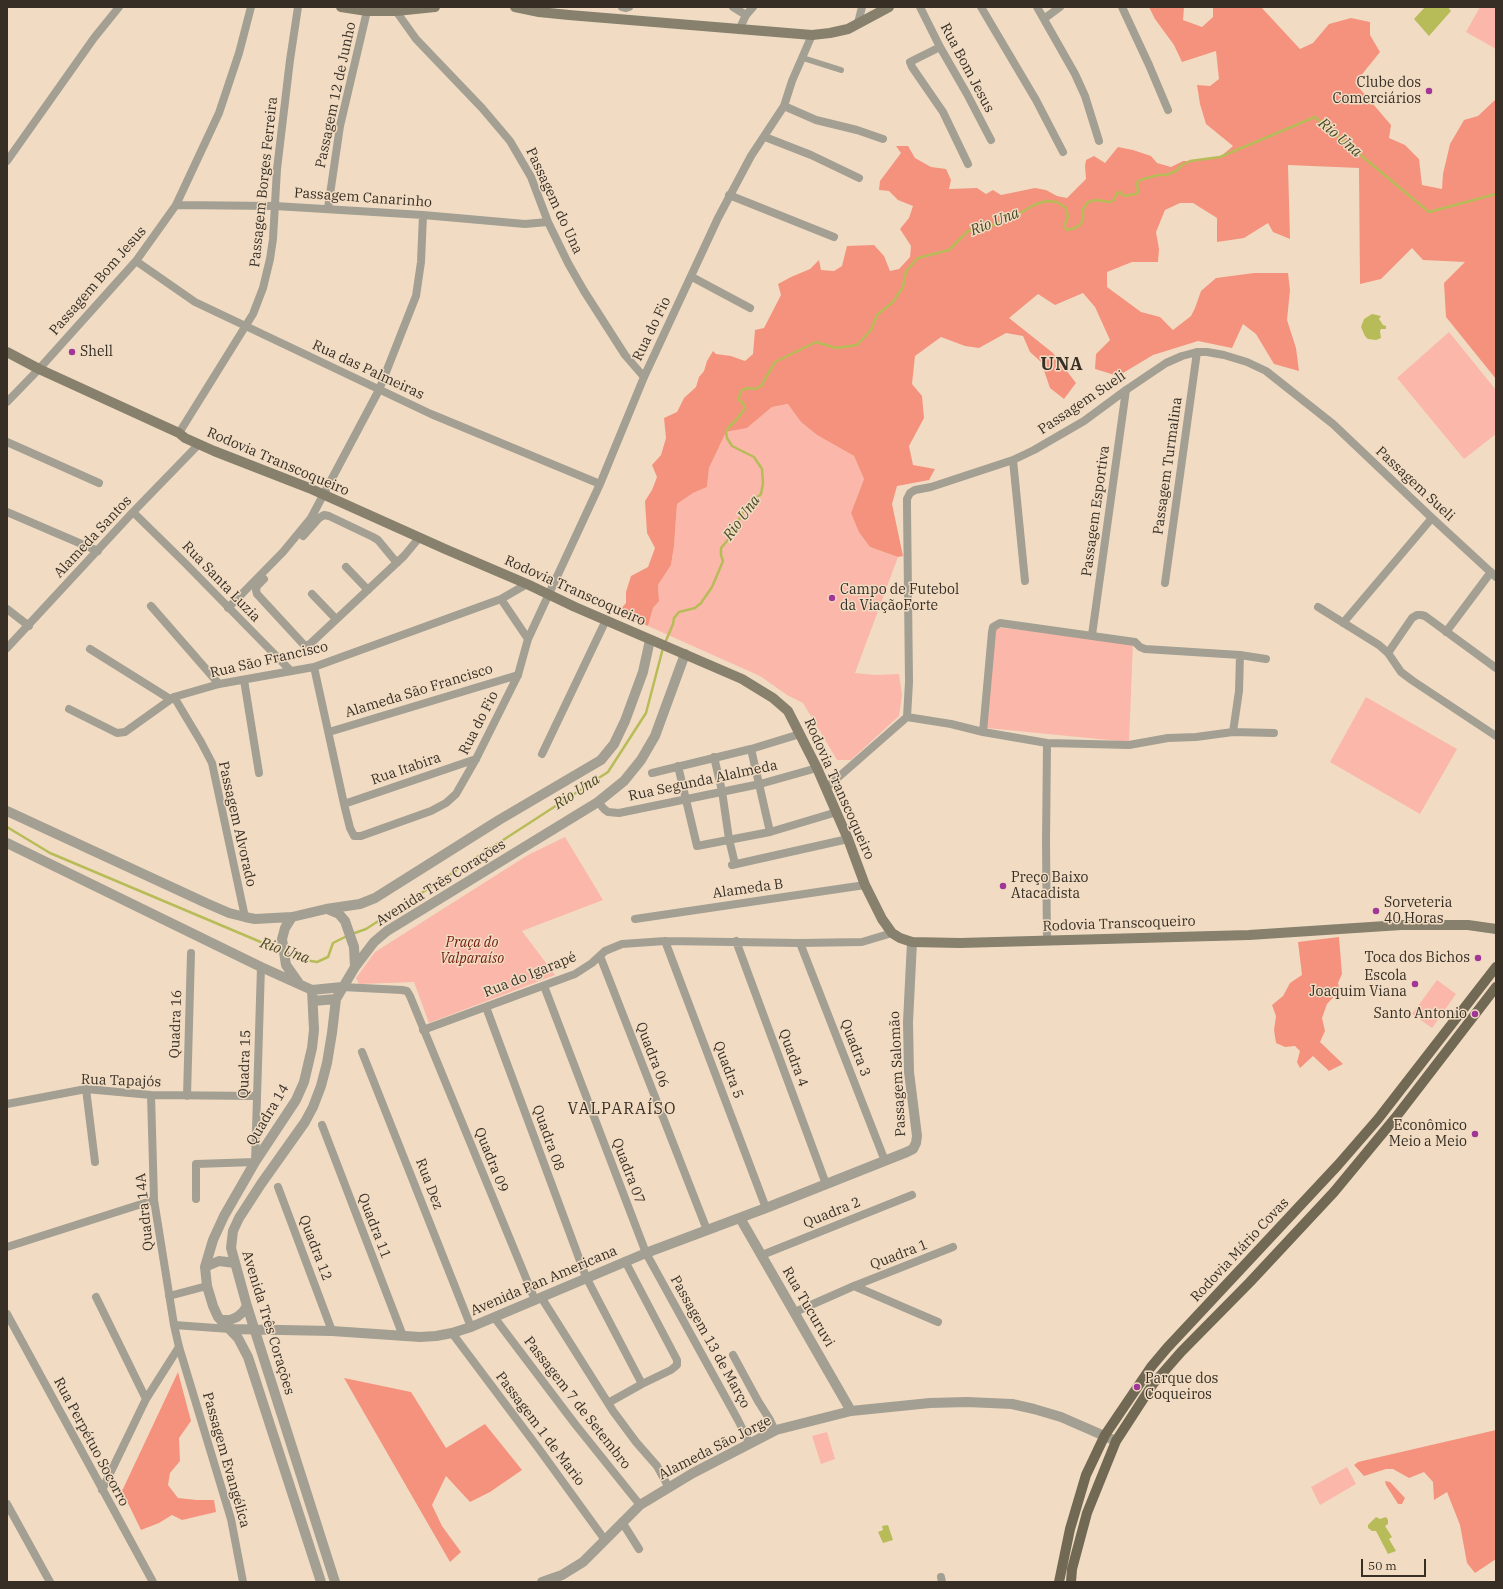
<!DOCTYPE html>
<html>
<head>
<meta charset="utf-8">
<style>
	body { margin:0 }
	#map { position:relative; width:1503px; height:1589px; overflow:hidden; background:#f1dcc3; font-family:"IBM Plex Serif",serif }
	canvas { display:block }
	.frame { position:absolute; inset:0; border:8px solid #372f26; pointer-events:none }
	.scale { position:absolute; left:1361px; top:1559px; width:65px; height:18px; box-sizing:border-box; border:2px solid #372f26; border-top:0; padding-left:5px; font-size:12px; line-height:14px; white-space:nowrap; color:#372f26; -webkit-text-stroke:3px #f1dcc3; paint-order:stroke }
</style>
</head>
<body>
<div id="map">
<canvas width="1503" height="1589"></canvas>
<div class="frame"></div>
<div class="scale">50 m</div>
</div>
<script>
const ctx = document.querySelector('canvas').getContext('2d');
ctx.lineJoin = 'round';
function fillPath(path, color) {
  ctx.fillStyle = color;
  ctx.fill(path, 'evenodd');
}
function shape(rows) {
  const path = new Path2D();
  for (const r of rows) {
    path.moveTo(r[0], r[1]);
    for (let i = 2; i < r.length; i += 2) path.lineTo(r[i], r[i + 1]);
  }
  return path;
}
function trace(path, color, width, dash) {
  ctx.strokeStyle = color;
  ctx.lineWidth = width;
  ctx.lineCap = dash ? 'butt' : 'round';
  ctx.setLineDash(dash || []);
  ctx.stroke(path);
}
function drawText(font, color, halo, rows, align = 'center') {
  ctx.font = font + ' "IBM Plex Serif",serif';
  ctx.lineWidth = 3;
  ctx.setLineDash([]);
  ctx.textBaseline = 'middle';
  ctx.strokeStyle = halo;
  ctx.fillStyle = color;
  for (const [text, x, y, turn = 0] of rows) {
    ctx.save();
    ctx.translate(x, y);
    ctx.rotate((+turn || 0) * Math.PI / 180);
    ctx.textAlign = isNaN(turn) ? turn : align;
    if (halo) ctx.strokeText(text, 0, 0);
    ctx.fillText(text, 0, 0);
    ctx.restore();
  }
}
fillPath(shape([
	[1480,7,1496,7,1496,49,1466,32],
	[1449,332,1496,390,1496,434,1464,459,1397,378],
	[789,404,801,422,817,435,854,456,864,479,851,513,870,547,898,557,855,673,876,675,899,674,902,695,899,716,851,760,837,760,803,703,787,695,760,676,648,626,653,608,659,601,658,585,671,565,674,546,677,504,693,493,707,487,709,468,726,432,747,428,772,407],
	[995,627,1133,643,1129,742,987,728],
	[1366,697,1457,749,1420,814,1330,762],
	[565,837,603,900,522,931,555,975,429,1023,414,982,359,984,356,978,375,952,528,855],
	[1437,980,1456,994,1432,1028,1412,1014],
	[827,1432,835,1459,821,1464,812,1436],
	[1347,1467,1356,1484,1320,1505,1311,1487]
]), '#fbb7a9');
fillPath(shape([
	[1149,7,1184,7,1183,20,1202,27,1213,17,1213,7,1261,7,1300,49,1313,43,1329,24,1351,18,1370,22,1370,35,1380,52,1355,83,1391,125,1389,138,1405,145,1419,159,1422,185,1442,189,1443,174,1450,144,1464,120,1478,116,1496,99,1496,379,1446,317,1444,283,1465,262,1423,260,1412,248,1381,279,1360,284,1359,168,1288,165,1290,239,1273,232,1268,223,1244,238,1217,242,1217,218,1193,203,1180,203,1165,210,1156,232,1159,249,1158,262,1132,262,1107,272,1107,287,1141,312,1160,317,1173,330,1191,316,1195,308,1201,291,1216,278,1254,273,1288,273,1290,290,1287,320,1296,348,1299,371,1274,364,1256,334,1243,324,1232,348,1198,341,1153,355,1118,376,1095,369,1096,354,1110,340,1095,307,1083,293,1055,305,1038,294,1009,318,1053,353,1076,383,1064,399,1050,388,1041,362,1030,352,1023,336,1006,333,979,348,965,346,941,337,915,356,912,384,922,396,924,418,909,446,913,465,935,469,929,480,897,486,892,504,903,556,898,557,870,547,859,532,851,513,864,479,854,456,817,435,801,422,788,404,772,407,747,428,726,432,709,468,707,487,693,493,677,504,674,546,671,565,658,585,659,601,653,608,648,626,618,612,626,603,626,592,631,576,648,567,655,548,647,533,645,501,652,490,657,477,652,465,661,455,666,438,664,418,677,412,684,398,696,387,699,377,704,371,707,361,713,351,716,354,731,356,745,361,753,354,755,330,764,328,781,295,778,284,791,277,810,269,819,260,821,270,834,271,842,266,847,246,874,245,884,256,890,271,899,269,910,257,911,246,900,229,909,218,913,206,898,200,889,191,879,190,880,181,901,153,896,146,908,146,915,158,931,167,946,169,951,180,949,189,977,188,986,194,993,190,1001,195,1035,188,1046,190,1057,196,1067,198,1086,179,1085,166,1086,160,1094,156,1105,163,1118,147,1133,150,1151,156,1157,163,1171,167,1183,161,1190,161,1220,157,1233,146,1206,124,1200,104,1197,85,1210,86,1219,79,1216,51,1182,62,1174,45,1155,19],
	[1339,937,1342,974,1338,983,1340,990,1327,1004,1322,1018,1325,1031,1320,1042,1343,1064,1329,1071,1313,1056,1300,1068,1297,1062,1300,1051,1295,1046,1285,1047,1276,1043,1274,1030,1276,1016,1272,1005,1283,996,1290,983,1302,975,1298,942],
	[178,1372,191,1421,179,1438,180,1461,170,1473,168,1485,178,1498,197,1500,214,1500,216,1512,182,1520,172,1515,159,1523,141,1530,122,1491],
	[344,1378,411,1392,446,1448,485,1424,522,1470,490,1492,470,1502,446,1476,432,1505,442,1526,461,1552,450,1562],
	[1496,1430,1496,1559,1475,1573,1467,1563,1460,1525,1447,1492,1434,1500,1433,1482,1424,1472,1409,1478,1393,1469,1386,1469,1364,1476,1354,1465,1358,1462],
	[1385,1481,1390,1482,1405,1498,1402,1504,1398,1504,1386,1485]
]), '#f4927e');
fillPath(shape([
	[1425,7,1448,7,1451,11,1429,36,1414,19],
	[1372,314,1381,316,1379,319,1383,325,1386,326,1386,329,1381,329,1380,331,1381,338,1376,340,1368,339,1365,336,1361,327,1364,319],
	[1376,1517,1380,1519,1386,1517,1388,1520,1388,1524,1385,1526,1392,1537,1389,1539,1396,1551,1388,1554,1376,1531,1372,1531,1368,1528,1368,1525],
	[888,1525,893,1540,883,1543,878,1532,883,1530,882,1526]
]), '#b7bc59');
trace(shape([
	[665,643,673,624,674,618,679,612,695,608,701,603,712,587,723,561,721,555,721,548,727,541,746,507,761,494,763,483,762,469,754,457,732,446,727,438,726,432,728,428,738,418,745,408,743,403,738,399,742,390,748,388,755,389,761,386,775,362,816,342,836,348,857,345,871,330,877,315,893,302,903,287,906,271,918,258,949,250,968,231,983,229,1015,216,1034,205,1046,201,1057,202,1066,208,1068,217,1064,226,1067,230,1072,229,1079,226,1083,220,1083,209,1088,202,1096,200,1110,202,1114,200,1117,193,1120,192,1124,196,1136,194,1138,192,1137,183,1140,180,1158,175,1166,175,1176,171,1182,165,1190,161,1220,157,1315,117,1429,212,1496,194],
	[7,827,50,853,282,951],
	[352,934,366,929,608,772,646,713,663,648],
	[286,953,304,960,317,962,328,957,333,943,347,936]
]), '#b7bc59', 2.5);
trace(shape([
	[803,58,841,70]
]), '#a39f92', 6);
trace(shape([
	[622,7,626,8,629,7],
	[733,7,746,15],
	[920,7,940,47,967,94,991,140],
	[981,7,1036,100,1063,152],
	[1037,7,1075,74,1085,96,1099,141],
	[1122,7,1149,65,1168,110],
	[397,8,396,11,416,39,482,108,510,141,531,177,548,222,568,263,584,291,625,355,644,377],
	[1045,18,1060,7],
	[858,23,862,7],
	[739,30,746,15,753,7],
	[940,47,910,62,912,67,943,112,968,164],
	[784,106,816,120,857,130,883,139],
	[765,137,811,155,859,178],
	[7,161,94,38,119,7],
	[729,195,834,237],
	[176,205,275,206,423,215,525,224,548,222],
	[328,208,340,126,367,11],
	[136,261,195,302,431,414,600,484],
	[692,277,750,308],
	[7,402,39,369,136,261,176,205,219,113,239,53,251,7],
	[179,433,253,314,263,288,270,259,273,239,277,169,290,60,298,7],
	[7,442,99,483],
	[1013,460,1025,581],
	[7,512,98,551],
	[133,512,185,563,290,670],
	[303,536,319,518,324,515,329,516,373,537,378,540,397,563],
	[346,567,368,590],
	[264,579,257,586,256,590,257,594,305,646,310,644,404,556,419,538],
	[1165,583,1197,352],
	[312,594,336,619],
	[501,599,528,639],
	[151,606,219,684],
	[1318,607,1379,645,1388,653,1401,672,1413,681,1496,736],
	[228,608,283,552,311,518,379,390,416,296,421,262,423,215],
	[7,609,29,626],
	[1343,623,1432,518],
	[1446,632,1491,572],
	[1092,635,1126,390],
	[7,648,133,512,199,444],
	[90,649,170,699],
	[1388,653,1412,618,1417,615,1421,615,1425,616,1496,668],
	[314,667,344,804,350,828,354,836,361,836,431,811,446,803,456,794,476,759,518,675,528,639,600,484,644,377,718,218,751,156,784,106,792,81,812,35],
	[244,680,259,773],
	[174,697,201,742,212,763,245,917],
	[69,709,117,733,125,732,174,697,219,684,314,667,501,599,527,584],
	[907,717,951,724,983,732,1047,743,1129,745,1168,738,1196,737,1233,732,1274,733],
	[329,732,518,675],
	[983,732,992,632,993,627,1000,623,1135,642,1140,647,1145,649,1240,655,1266,659],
	[1233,732,1239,691,1240,655],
	[1047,743,1046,842,1047,940],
	[751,749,770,832],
	[542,754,606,620],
	[714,757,722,791,729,839,735,864],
	[678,766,697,846,770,832,837,812],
	[652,773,751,749,800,734],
	[826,788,907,717,909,682,907,505,907,499,910,493,915,490,931,487,1013,460,1034,450,1084,421,1126,390,1166,363,1182,356,1197,352,1207,352,1224,355,1247,362,1266,371,1333,424,1432,518,1496,577],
	[598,802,604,809,608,812,619,813,760,784,817,768],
	[344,804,476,759],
	[732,865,848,839],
	[635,919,865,885],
	[665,941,766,1208],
	[736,941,826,1184],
	[800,943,885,1161],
	[600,956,707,1230],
	[544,986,646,1253,738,1420,750,1444],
	[342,987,402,990,407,991,410,996,535,1300],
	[486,1007,586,1277,642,1384],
	[423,1030,575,974,592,963,605,951,622,944,665,941,800,943,862,942,892,933],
	[362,1052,471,1327],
	[86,1089,95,1162],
	[151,1095,154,1200,174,1325,179,1347,231,1519,243,1582],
	[187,1096,191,953],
	[7,1104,86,1089,151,1095,257,1096],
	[322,1125,403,1336],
	[278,1187,332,1331],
	[196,1199,196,1164,255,1162,261,967],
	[7,1247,154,1200],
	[762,1255,912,1195],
	[854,1286,938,1322],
	[169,1296,207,1286],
	[96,1297,146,1399],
	[541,1297,613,1411,636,1442,657,1466,668,1486],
	[795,1312,854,1286,953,1247],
	[7,1314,153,1582],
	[494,1317,575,1424,640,1505],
	[174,1325,230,1329],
	[452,1333,539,1449,605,1540],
	[733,1355,758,1401,770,1420,775,1431],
	[608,1403,642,1384,671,1370,677,1365,677,1360,625,1261],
	[102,1490,146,1399,179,1347],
	[7,1504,50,1582],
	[622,1522,639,1549],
	[941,1577,942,1582]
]), '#a39f92', 8);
trace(shape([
	[7,811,206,903,229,913,245,917,255,919,292,917,326,909,360,904,375,898,499,820,601,760,614,744,625,721,643,672,650,640],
	[7,843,261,967,312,990,342,987],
	[327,909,339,914,345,921,354,947,355,967],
	[292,917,285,928,282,939,286,965,298,982],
	[312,990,314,1030,312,1048,304,1082,296,1100,255,1162,224,1216,213,1240,205,1267,207,1286,213,1306,218,1317,238,1338,248,1357,321,1582],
	[313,1001,336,999],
	[740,1218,851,1411],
	[205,1267,219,1261,235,1263],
	[221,1320,230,1320,237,1317,243,1312,247,1306],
	[230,1329,332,1331,420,1337,436,1336,452,1333,471,1327,646,1253,766,1208,907,1152,913,1149,916,1143,917,1136,909,1072,908,1022,912,942],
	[335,1582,247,1306,231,1248,233,1231,239,1218,261,1184,305,1122,313,1107,321,1086,327,1063,332,1033,336,999,355,967,374,942,387,931,598,802,624,781,641,760,655,736,685,654],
	[542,1582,562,1575,583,1562,640,1505,693,1473,776,1430,851,1411,930,1403,967,1402,1012,1404,1034,1409,1061,1417,1116,1441]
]), '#a39f92', 10);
trace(shape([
	[341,7,367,11,396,11,435,7],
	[515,7,539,12,569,15,812,35,830,33,848,29,889,7],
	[7,352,39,369,179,433,185,438,214,451,309,488,445,549,527,584,575,607,742,679,773,698,788,711,817,768,848,839,865,885,882,919,892,933,900,938,912,942,960,943,1249,935,1401,925,1468,925,1496,929]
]), '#86806d', 10);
trace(shape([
	[1059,1582,1070,1529,1086,1475,1105,1435,1151,1367,1167,1348,1338,1165,1378,1119,1496,967],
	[1071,1582,1072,1569,1087,1513,1116,1441,1153,1384,1181,1352,1250,1282,1334,1192,1396,1117,1496,987]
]), '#716953', 10);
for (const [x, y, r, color] of [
	[1429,91,4,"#a13697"],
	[72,352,4,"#a13697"],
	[832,598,4,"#a13697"],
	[1003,886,4,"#a13697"],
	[1376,911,4,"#a13697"],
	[1478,958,4,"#a13697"],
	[1415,984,4,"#a13697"],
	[1475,1014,4,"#a13697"],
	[1475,1134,4,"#a13697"],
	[1137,1387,4,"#a13697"]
]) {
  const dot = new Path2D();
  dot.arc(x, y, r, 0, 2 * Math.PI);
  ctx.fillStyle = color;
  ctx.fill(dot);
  trace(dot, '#f1dcc3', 1.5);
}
drawText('14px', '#372f26', '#f1dcc3', [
	["Rua Bom Jesus",967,68,62],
	["Passagem 12 de Junho",336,95,-78],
	["Passagem Borges Ferreira",264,182,-84],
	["Passagem Canarinho",363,198,4],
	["Passagem do Una",554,201,65],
	["Passagem Bom Jesus",98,281,-49],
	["Rua do Fio",652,329,-64],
	["Rua das Palmeiras",368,370,25],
	["Passagem Sueli",1082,403,-34],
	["Rodovia Transcoqueiro",278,462,23],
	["Passagem Turmalina",1168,466,-82],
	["Passagem Sueli",1415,484,43],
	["Passagem Esportiva",1096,511,-82],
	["Alameda Santos",93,537,-47],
	["Rua Santa Luzia",221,582,46],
	["Rodovia Transcoqueiro",575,591,24],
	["Rua São Francisco",269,660,-13],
	["Alameda São Francisco",419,691,-17],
	["Rua do Fio",479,723,-63],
	["Rua Itabira",406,769,-19],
	["Rua Segunda Alalmeda",703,781,-12],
	["Rodovia Transcoqueiro",839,789,66],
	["Passagem Alvorado",237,824,77],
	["Avenida Três Corações",441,883,-32],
	["Alameda B",748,889,-8],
	["Rodovia Transcoqueiro",1119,924,-2],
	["Rua do Igarapé",530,975,-22],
	["Quadra 16",176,1024,-88],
	["Quadra 3",855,1048,69],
	["Quadra 06",652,1055,69],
	["Quadra 4",793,1058,70],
	["Quadra 15",245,1064,-88],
	["Quadra 5",728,1070,69],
	["Passagem Salomão",898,1074,-93],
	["Rua Tapajós",121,1081,2],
	["Quadra 14",268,1115,-59],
	["Quadra 08",548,1138,70],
	["Quadra 09",491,1160,68],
	["Quadra 07",628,1171,69],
	["Rua Dez",429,1184,69],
	["Quadra 14A",145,1212,-96],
	["Quadra 2",832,1213,-22],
	["Quadra 11",374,1226,69],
	["Quadra 12",315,1248,69],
	["Rodovia Mário Covas",1240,1250,-47],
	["Quadra 1",899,1255,-21],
	["Avenida Pan Americana",544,1281,-23],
	["Rua Tucuruvi",808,1307,60],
	["Avenida Três Corações",268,1323,73],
	["Passagem 13 de Março",710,1342,61],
	["Passagem 7 de Setembro",577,1403,52],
	["Passagem 1 de Mario",540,1429,53],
	["Rua Perpétuo Socorro",91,1442,62],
	["Alameda São Jorge",715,1448,-27],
	["Passagem Evangélica",226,1460,74]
]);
drawText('14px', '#372f26', '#f1dcc3', [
	["Clube dos",1421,83],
	["Comerciários",1421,99],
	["Shell",80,352,"left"],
	["Campo de Futebol",840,590,"left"],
	["da ViaçãoForte",840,606,"left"],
	["Preço Baixo",1011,878,"left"],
	["Atacadista",1011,894,"left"],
	["Sorveteria",1384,903,"left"],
	["40 Horas",1384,919,"left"],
	["Toca dos Bichos",1470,958],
	["Escola",1407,976],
	["Joaquim Viana",1407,992],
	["Santo Antonio",1467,1014],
	["Econômico",1467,1126],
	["Meio a Meio",1467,1142],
	["Parque dos",1145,1379,"left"],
	["Coqueiros",1145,1395,"left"]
], 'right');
drawText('italic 14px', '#711b0d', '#f1dcc3', [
	["Praça do",472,943],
	["Valparaíso",472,959]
]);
drawText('italic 15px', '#474920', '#f1dcc3', [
	["Rio Una",1340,138,40],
	["Rio Una",995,222,-22],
	["Rio Una",742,518,-54],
	["Rio Una",577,792,-33],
	["Rio Una",285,951,19]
]);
ctx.letterSpacing = '1px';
drawText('16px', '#372f26', '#f1dcc3', [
	["VALPARAÍSO",622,1109]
]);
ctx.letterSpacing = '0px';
ctx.letterSpacing = '1px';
drawText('bold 18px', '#372f26', '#f1dcc3', [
	["UNA",1062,365]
]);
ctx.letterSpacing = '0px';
</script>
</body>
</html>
